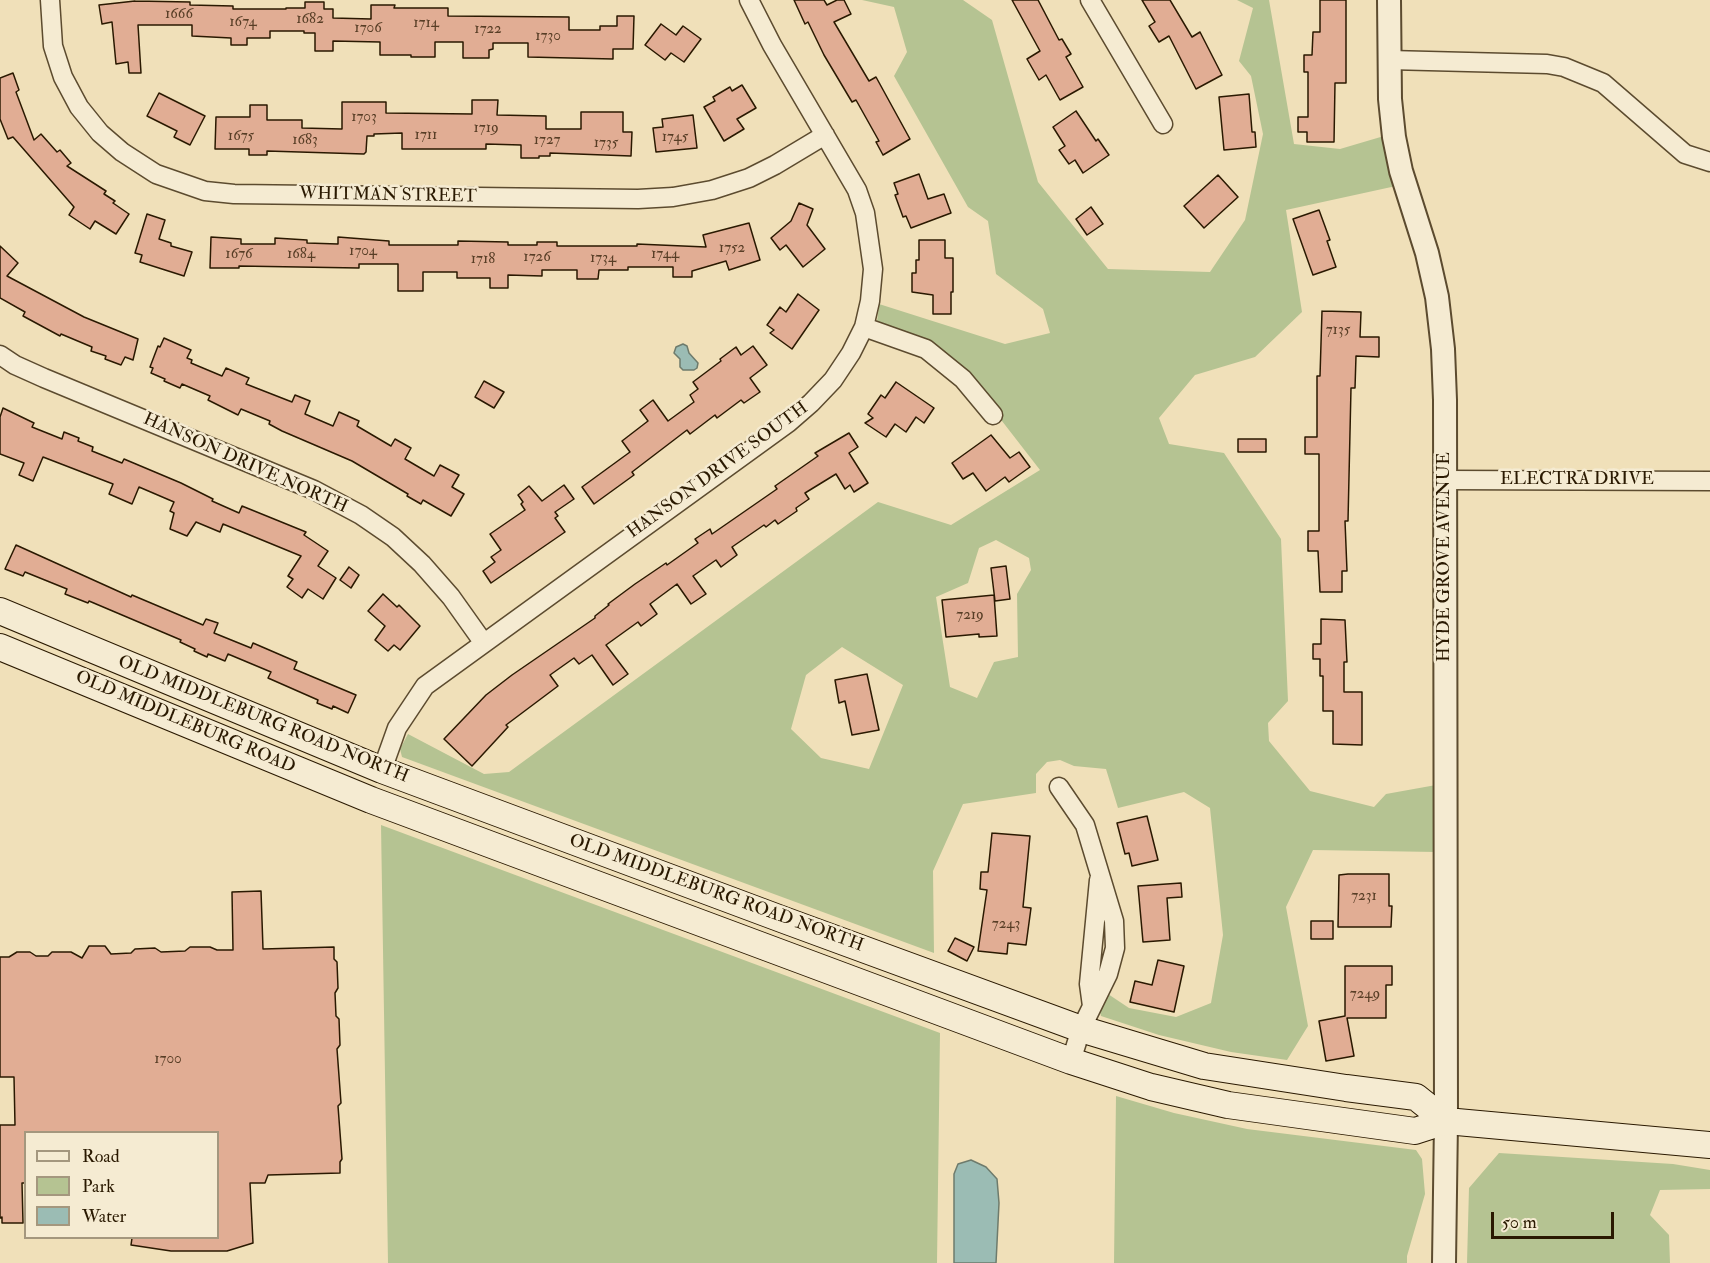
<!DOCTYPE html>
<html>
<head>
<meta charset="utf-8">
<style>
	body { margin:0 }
	#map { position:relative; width:1710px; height:1263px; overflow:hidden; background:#f0e0b9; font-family:"IM FELL Double Pica",serif }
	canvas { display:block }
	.legend { position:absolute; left:24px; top:1131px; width:195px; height:108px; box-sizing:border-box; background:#f5ebd2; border:2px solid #a4977e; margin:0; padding:8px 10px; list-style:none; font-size:18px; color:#2a1901 }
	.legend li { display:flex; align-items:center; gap:12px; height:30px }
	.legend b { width:30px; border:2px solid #a4977e }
	.scale { position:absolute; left:1491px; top:1212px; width:123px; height:27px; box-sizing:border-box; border:3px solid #2a1901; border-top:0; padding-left:8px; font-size:18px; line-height:21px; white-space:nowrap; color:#2a1901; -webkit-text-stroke:4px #f5ebd2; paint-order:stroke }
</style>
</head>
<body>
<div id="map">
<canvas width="1710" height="1263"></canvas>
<ul class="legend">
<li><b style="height:8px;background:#f5ebd2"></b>Road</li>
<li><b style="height:16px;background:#b5c392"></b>Park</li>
<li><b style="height:16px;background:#9bbcb4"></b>Water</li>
</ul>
<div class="scale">50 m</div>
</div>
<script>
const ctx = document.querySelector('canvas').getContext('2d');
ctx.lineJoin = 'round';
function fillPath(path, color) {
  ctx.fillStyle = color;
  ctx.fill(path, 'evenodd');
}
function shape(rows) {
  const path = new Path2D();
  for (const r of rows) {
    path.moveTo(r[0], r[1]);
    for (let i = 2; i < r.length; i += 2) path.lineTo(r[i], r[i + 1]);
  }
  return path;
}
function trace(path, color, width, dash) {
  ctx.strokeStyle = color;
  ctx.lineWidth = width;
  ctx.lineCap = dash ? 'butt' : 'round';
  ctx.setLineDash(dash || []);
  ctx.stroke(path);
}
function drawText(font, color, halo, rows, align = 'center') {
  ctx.font = font + ' "IM FELL Double Pica",serif';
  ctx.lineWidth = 5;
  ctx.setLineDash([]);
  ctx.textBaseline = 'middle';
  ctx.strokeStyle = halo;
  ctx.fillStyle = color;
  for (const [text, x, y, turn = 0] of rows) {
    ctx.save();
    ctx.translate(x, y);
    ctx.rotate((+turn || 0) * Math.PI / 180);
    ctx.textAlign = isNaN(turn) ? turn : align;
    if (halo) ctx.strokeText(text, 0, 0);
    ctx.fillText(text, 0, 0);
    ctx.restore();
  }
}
fillPath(shape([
	[862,0,963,0,992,20,1038,182,1108,269,1210,272,1245,220,1263,134,1251,76,1239,61,1253,8,1237,0,1269,0,1294,144,1340,149,1384,136,1396,186,1286,210,1302,312,1255,357,1195,375,1159,418,1169,444,1224,453,1281,539,1288,701,1268,723,1269,741,1310,791,1374,807,1386,794,1436,785,1436,852,1313,850,1286,907,1308,1026,1287,1060,1231,1052,1159,1035,1101,1016,1099,1008,1105,992,1129,1008,1176,1017,1211,1003,1223,935,1210,808,1184,792,1118,808,1106,769,1074,766,1060,760,1047,762,1036,774,1036,793,963,804,933,871,934,953,402,757,400,749,408,734,484,774,509,772,878,502,951,525,1040,470,964,372,877,322,879,304,1005,344,1050,333,1043,309,996,274,988,221,968,207,894,76,907,52,894,7],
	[996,540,1029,558,1031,570,1017,594,1018,657,994,662,977,698,950,687,936,597,968,583,979,548],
	[842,647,903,685,869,769,821,758,791,729,806,675],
	[381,825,940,1033,937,1263,388,1263],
	[1116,1096,1174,1113,1247,1129,1416,1150,1422,1159,1425,1194,1407,1256,1407,1263,1114,1263],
	[1499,1153,1673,1164,1710,1170,1710,1189,1660,1190,1650,1215,1669,1235,1670,1263,1467,1263,1469,1188]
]), '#b5c392');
const water = shape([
	[683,344,687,346,689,353,698,363,697,368,694,370,683,370,680,367,680,359,674,353,676,347,683,344],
	[971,1160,986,1167,997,1179,999,1203,996,1263,954,1263,954,1174,958,1164,971,1160]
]);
fillPath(water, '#9bbcb4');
trace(water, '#6e7b6c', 1.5);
const building = shape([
	[794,0,824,0,827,5,837,0,844,0,851,14,834,22,869,81,876,77,910,139,883,155,876,142,879,141,856,100,852,102,824,55,808,22,805,24,794,0],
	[1012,0,1038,0,1059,40,1062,39,1071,54,1066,57,1083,87,1060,100,1046,75,1039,80,1027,59,1040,51,1012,0],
	[1142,0,1170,0,1192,37,1200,32,1222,75,1196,89,1169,36,1159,42,1149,26,1155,22,1142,0],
	[1320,0,1346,0,1346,83,1335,83,1334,142,1307,142,1307,132,1298,132,1298,117,1308,117,1308,72,1304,72,1304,55,1312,55,1313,32,1320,32,1320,0],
	[135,1,190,2,190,5,233,6,233,9,286,9,286,8,305,8,305,2,324,2,324,9,333,9,333,18,371,19,371,5,395,5,394,8,448,8,448,16,569,17,569,30,600,30,600,26,617,26,617,16,634,16,633,49,613,49,613,59,528,57,528,43,493,43,493,49,489,50,489,58,463,58,463,42,435,42,435,57,411,57,411,55,380,55,380,42,333,41,333,51,315,51,315,33,304,33,304,31,270,31,270,38,247,38,247,45,231,45,231,38,192,36,192,25,138,25,141,73,129,73,128,62,116,64,112,22,102,24,99,5,135,1],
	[661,24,676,35,683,26,701,39,684,62,671,53,665,60,645,45,661,24],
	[13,73,19,90,16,92,34,140,41,134,57,152,60,150,71,163,67,166,106,191,104,194,115,201,113,203,129,214,116,234,95,221,90,229,69,215,74,207,13,137,8,139,0,119,0,78,13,73],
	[742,85,756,108,737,119,744,129,724,141,704,107,715,101,713,97,730,87,732,91,742,85],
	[159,93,205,116,190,145,174,137,177,131,147,116,159,93],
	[1249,94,1252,132,1255,132,1256,147,1224,150,1219,97,1249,94],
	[472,100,498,100,497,115,546,116,546,129,581,129,581,112,623,112,623,132,632,132,631,156,550,153,550,156,539,156,539,158,521,158,521,145,486,144,486,149,402,149,402,133,374,134,374,136,367,136,366,152,364,154,267,151,267,155,249,155,249,149,215,149,216,117,250,117,250,105,267,105,267,120,302,120,302,128,342,129,342,102,386,102,386,113,472,114,472,100],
	[1076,111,1096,141,1098,139,1109,155,1083,173,1075,160,1069,164,1059,150,1065,146,1053,127,1076,111],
	[693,115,697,148,656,152,653,128,663,127,662,119,693,115],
	[919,174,928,199,944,194,951,213,911,228,906,216,903,217,895,195,898,194,894,183,919,174],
	[1218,175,1238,197,1204,228,1184,206,1218,175],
	[799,203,813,209,807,225,825,249,803,267,786,245,780,250,771,238,791,221,799,203],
	[1091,207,1103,224,1087,235,1076,219,1091,207],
	[1319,210,1330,240,1327,241,1336,267,1313,275,1293,219,1319,210],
	[147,214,165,220,159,239,171,243,171,246,192,252,184,276,140,262,142,255,135,253,147,214],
	[749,223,760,260,729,270,726,261,692,271,692,277,673,277,673,267,628,267,628,270,599,270,598,279,577,279,577,270,542,270,542,276,508,275,508,288,490,288,490,278,457,278,457,272,423,272,423,291,398,291,398,264,359,264,359,268,239,266,239,268,210,268,211,237,241,239,241,244,275,244,275,238,307,240,307,243,338,244,338,237,389,241,389,245,458,245,458,241,508,242,508,245,537,245,537,242,557,242,557,246,637,246,637,244,706,247,703,235,749,223],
	[919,240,945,240,945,258,953,258,953,292,951,292,951,314,933,314,933,295,912,292,912,273,916,273,916,260,919,260,919,240],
	[0,246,18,263,7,276,84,317,138,339,133,360,125,357,121,365,105,359,106,356,91,351,92,347,61,334,60,336,23,316,25,312,0,298,0,246],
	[798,294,819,310,792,349,770,333,774,330,767,325,780,307,786,312,798,294],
	[1322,311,1361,312,1360,337,1379,337,1379,357,1356,356,1355,388,1351,388,1348,521,1345,521,1347,571,1342,571,1342,592,1320,592,1318,551,1308,551,1308,531,1319,531,1319,454,1305,454,1305,437,1317,437,1317,376,1320,376,1322,311],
	[164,338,191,350,187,358,192,360,191,363,222,376,226,368,249,378,246,384,292,402,295,395,310,401,305,414,333,426,339,412,359,421,357,426,391,446,395,439,411,448,405,459,434,476,440,465,459,475,452,487,464,494,451,516,423,500,421,504,407,496,408,494,352,461,282,431,269,424,270,421,241,409,238,415,208,400,210,396,182,384,180,388,164,381,165,379,151,373,153,368,150,367,158,346,160,347,164,338],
	[753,346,767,365,750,378,760,392,744,403,741,400,717,418,715,415,690,434,687,430,632,472,634,475,594,504,582,487,630,452,622,441,648,421,640,410,653,400,668,421,694,402,690,395,698,389,693,382,721,361,720,359,736,347,741,355,753,346],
	[484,381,504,392,494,408,475,397,484,381],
	[896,382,934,408,924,423,916,417,906,432,895,424,886,437,865,423,873,418,868,414,881,395,885,398,896,382],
	[3,408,34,423,32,427,62,439,64,432,79,438,78,441,93,447,92,451,122,463,124,459,181,483,213,499,212,501,239,513,242,506,306,532,304,535,328,551,318,566,336,578,323,599,308,589,302,598,287,587,293,579,288,576,301,556,223,524,220,532,196,522,187,536,170,529,174,513,170,511,174,502,139,487,132,504,109,494,113,484,43,457,33,481,19,475,24,463,0,454,0,417,3,408],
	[849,433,858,447,849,453,868,483,854,492,850,485,845,489,836,474,805,493,809,499,796,508,797,511,778,524,775,520,766,527,764,525,732,547,737,555,721,567,716,560,693,576,706,594,691,604,677,584,650,604,657,614,641,626,638,622,606,645,628,674,613,685,592,655,579,664,574,658,550,675,558,686,506,725,508,727,472,766,444,739,486,695,512,675,595,618,595,616,609,605,608,604,635,584,666,563,667,565,698,543,695,539,710,529,712,534,777,489,775,486,818,456,815,453,849,433],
	[991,435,1010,458,1019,452,1030,467,1009,482,1005,477,986,491,973,473,963,479,952,463,991,435],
	[1238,439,1266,439,1266,452,1238,452,1238,439],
	[564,485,574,499,555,512,558,516,555,518,565,532,491,583,483,571,495,562,491,557,501,550,490,534,525,510,521,504,523,502,518,495,529,486,542,501,564,485],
	[16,545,131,597,132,595,203,625,206,619,218,623,214,633,251,648,253,643,297,662,294,669,356,695,348,713,333,706,332,709,317,703,318,700,268,678,271,672,228,654,225,661,208,654,207,657,194,651,195,649,180,642,181,640,89,601,88,603,65,594,67,589,25,572,23,576,5,569,16,545],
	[1006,566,1010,599,995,601,991,568,1006,566],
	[349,567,359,575,351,588,340,580,349,567],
	[383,594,397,607,399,605,420,626,400,650,394,645,388,651,375,640,385,626,368,611,383,594],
	[994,595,997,636,979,637,979,634,946,637,942,600,994,595],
	[1321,619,1345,620,1347,662,1344,662,1344,692,1362,692,1362,745,1333,744,1333,711,1323,711,1323,676,1320,676,1320,659,1313,659,1313,644,1321,644,1321,619],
	[867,674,879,730,852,735,845,701,839,703,835,680,867,674],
	[1147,816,1158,860,1132,866,1129,853,1125,854,1117,823,1147,816],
	[992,833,1030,836,1023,907,1031,908,1026,945,1008,943,1007,954,978,951,987,890,980,889,981,872,988,872,992,833],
	[1348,874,1389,874,1389,906,1392,906,1391,927,1338,927,1339,875,1348,874],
	[1181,883,1182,897,1167,898,1170,940,1143,942,1138,886,1181,883],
	[261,891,263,949,334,947,334,959,337,962,338,988,335,993,336,1016,339,1019,340,1045,337,1049,341,1103,338,1106,342,1159,340,1162,340,1173,268,1175,265,1183,250,1183,253,1243,227,1251,171,1251,131,1245,132,1238,218,1238,218,1132,26,1132,26,1183,22,1183,23,1223,2,1223,2,1217,0,1218,0,1125,15,1125,14,1077,0,1077,0,957,9,957,17,952,30,952,36,956,48,956,52,952,71,952,82,958,89,946,105,946,111,954,131,953,135,949,155,948,161,952,185,951,190,947,210,947,217,950,233,950,232,892,261,891],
	[1311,921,1333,921,1333,939,1311,939,1311,921],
	[955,938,974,947,967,961,948,951,955,938],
	[1158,960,1184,966,1174,1012,1130,1002,1135,981,1152,985,1158,960],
	[1345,966,1392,966,1392,985,1386,985,1386,1018,1347,1018,1354,1056,1326,1061,1319,1021,1345,1016,1345,966]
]);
fillPath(building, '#e1ad94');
trace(building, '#2a1901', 1.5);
const minor = shape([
	[50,0,53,46,63,77,79,107,100,133,122,152,156,174,205,191,234,194,638,199,673,197,712,190,749,178,775,165,825,135],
	[1090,0,1163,124],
	[1389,60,1547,64,1564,67,1603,83,1685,154,1710,162],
	[864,327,926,349,963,379,993,415],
	[0,355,15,365,44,378,314,490,361,515,393,537,422,564,451,597,483,642],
	[1445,480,1710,481],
	[382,770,397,728,425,686,788,423,811,403,833,380,851,353,864,327,870,301,873,269,865,213,857,190,772,45,749,0],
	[1059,787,1085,825,1114,921,1115,948,1108,974,1081,1029,1071,1061],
	[1092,1006,1089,984,1099,880]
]);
const tertiary = shape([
	[1389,0,1390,99,1394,137,1401,171,1427,253,1437,297,1443,349,1445,400,1446,1121,1444,1263]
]);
const secondary = shape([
	[0,611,382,770,784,920,1081,1029,1204,1066,1346,1088,1416,1097,1446,1121],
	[0,647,371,800,1071,1061,1151,1087,1228,1105,1415,1131,1446,1121,1710,1145]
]);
trace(minor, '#5c4b2f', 21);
trace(tertiary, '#5c4b2f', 26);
trace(secondary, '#2a1901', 28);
trace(minor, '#f5ebd2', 18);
trace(tertiary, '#f5ebd2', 22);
trace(secondary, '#f5ebd2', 26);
drawText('15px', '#583e26', null, [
	["1666",179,15],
	["1682",310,20],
	["1674",243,23],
	["1714",426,24],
	["1706",368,29],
	["1722",488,30],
	["1730",548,37],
	["1703",364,118],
	["1719",486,129],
	["1711",426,136],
	["1675",241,137],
	["1745",675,138],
	["1683",305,141],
	["1727",547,141],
	["1735",606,144],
	["1752",732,249],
	["1704",363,252],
	["1676",239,255],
	["1684",301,255],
	["1744",665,255],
	["1726",537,258],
	["1734",603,259],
	["1718",483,260],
	["7135",1338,331],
	["7219",970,616],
	["7231",1364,897],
	["7243",1006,925],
	["7249",1365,995],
	["1700",168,1060]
]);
drawText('18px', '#2a1901', '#f5ebd2', [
	["WHITMAN STREET",388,196,1],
	["HANSON DRIVE NORTH",245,464,24],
	["HANSON DRIVE SOUTH",718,471,-36],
	["ELECTRA DRIVE",1577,480],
	["HYDE GROVE AVENUE",1445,557,-90],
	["OLD MIDDLEBURG ROAD NORTH",263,720,22],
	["OLD MIDDLEBURG ROAD",185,723,23],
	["OLD MIDDLEBURG ROAD NORTH",716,894,20]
]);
</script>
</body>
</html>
